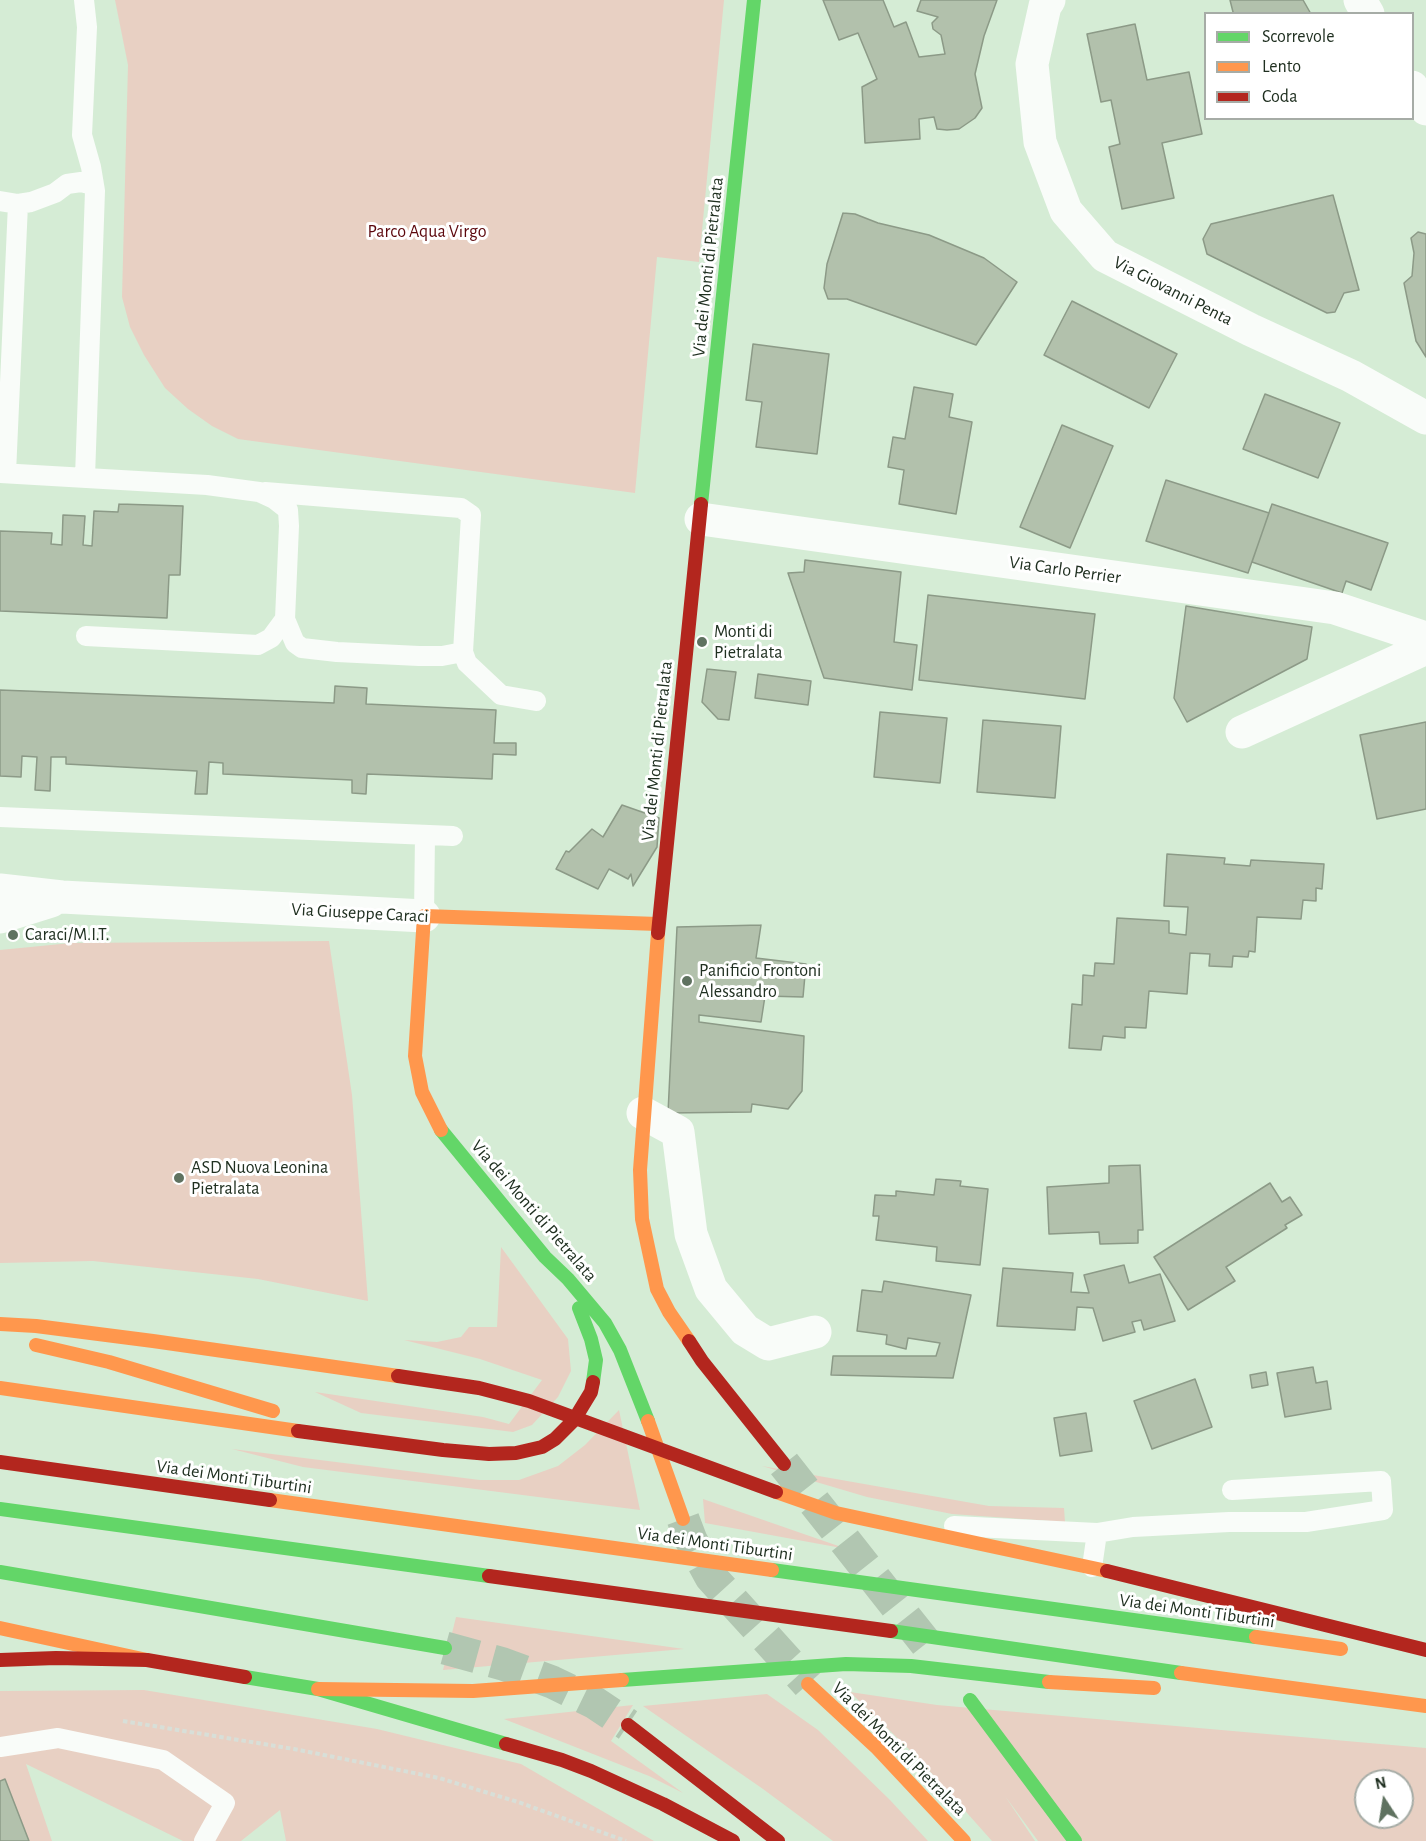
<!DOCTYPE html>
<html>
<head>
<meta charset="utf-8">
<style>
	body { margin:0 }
	#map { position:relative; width:1426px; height:1841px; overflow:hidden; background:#d5ecd5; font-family:"Alegreya Sans",sans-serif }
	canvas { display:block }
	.legend { position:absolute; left:1204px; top:12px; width:210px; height:108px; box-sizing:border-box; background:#fff; border:2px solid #a6aca6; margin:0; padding:8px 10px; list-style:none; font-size:18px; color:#203021 }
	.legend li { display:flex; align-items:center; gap:12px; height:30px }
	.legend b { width:30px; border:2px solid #a6aca6 }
	.north { position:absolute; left:1354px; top:1769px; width:60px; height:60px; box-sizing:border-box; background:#fff; border:2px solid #a6aca6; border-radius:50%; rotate:348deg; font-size:16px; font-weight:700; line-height:24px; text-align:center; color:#203021 }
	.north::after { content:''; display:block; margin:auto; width:21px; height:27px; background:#5f7260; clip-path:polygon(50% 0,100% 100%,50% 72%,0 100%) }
</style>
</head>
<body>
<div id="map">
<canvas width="1426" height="1841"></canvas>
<ul class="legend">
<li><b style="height:8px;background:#63d668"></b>Scorrevole</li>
<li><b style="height:8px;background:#ff974d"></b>Lento</li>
<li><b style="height:8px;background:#b3261e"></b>Coda</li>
</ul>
<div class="north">N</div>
</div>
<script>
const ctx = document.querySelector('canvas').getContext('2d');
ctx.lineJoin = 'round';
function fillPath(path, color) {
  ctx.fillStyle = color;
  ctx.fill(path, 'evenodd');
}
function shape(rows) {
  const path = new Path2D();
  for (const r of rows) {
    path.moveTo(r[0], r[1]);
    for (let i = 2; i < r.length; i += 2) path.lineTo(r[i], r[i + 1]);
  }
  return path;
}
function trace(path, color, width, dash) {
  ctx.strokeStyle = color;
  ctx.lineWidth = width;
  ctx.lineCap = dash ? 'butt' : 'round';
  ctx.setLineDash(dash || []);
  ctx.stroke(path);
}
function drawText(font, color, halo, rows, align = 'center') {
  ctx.font = font + ' "Alegreya Sans",sans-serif';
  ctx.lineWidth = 6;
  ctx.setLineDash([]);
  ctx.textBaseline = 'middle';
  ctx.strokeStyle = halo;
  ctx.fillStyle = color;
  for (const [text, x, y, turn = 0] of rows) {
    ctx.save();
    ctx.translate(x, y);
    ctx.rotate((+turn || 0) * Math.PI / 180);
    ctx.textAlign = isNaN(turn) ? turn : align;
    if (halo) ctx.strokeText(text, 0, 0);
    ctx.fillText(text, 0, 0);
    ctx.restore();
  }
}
fillPath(shape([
	[115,0,724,0,699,262,657,257,635,493,238,439,212,426,188,409,165,388,144,355,130,327,122,297,128,65],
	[329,941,352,1095,368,1301,258,1279,93,1261,0,1263,0,950,71,943],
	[501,1247,568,1339,571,1371,558,1397,532,1425,513,1432,361,1413,315,1392,483,1417,509,1424,542,1380,480,1359,404,1340,437,1342,461,1337,469,1327,497,1327],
	[619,1410,640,1510,303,1467,232,1449,480,1480,519,1480,558,1466,585,1445],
	[762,1466,989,1506,1064,1508,1065,1522,952,1514,867,1497],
	[703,1499,847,1549,705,1523],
	[456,1617,684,1649,443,1670],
	[144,1690,377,1729,521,1764,654,1841,286,1841,280,1810,241,1841,183,1841,26,1764,52,1841,0,1841,0,1691],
	[850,1692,937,1705,1426,1748,1426,1841,1038,1841,1005,1796,1035,1841,992,1841,918,1758],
	[1366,1781,1402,1781,1402,1817,1366,1817],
	[767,1694,818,1730,890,1800,928,1841,833,1841,763,1789,643,1706],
	[633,1705,611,1741,683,1793,649,1776,504,1719]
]), '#e8d0c3');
const building = shape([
	[823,0,883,0,894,27,906,22,919,57,945,54,941,35,933,29,932,23,938,17,917,11,921,0,997,0,984,36,975,74,982,108,975,118,959,129,947,130,937,129,934,117,919,119,920,139,865,143,862,87,877,79,858,33,839,40,823,0],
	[1230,0,1303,0,1311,14,1236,14,1233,12,1230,0],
	[1135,24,1147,80,1189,72,1202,134,1162,143,1174,198,1122,209,1109,147,1120,144,1111,100,1101,102,1087,34,1135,24],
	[1333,195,1359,290,1344,293,1335,312,1327,313,1207,254,1203,239,1211,224,1333,195],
	[843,213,855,214,878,223,929,235,984,258,1017,282,976,345,847,299,828,299,824,288,827,264,843,213],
	[1418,232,1426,234,1426,357,1416,341,1404,283,1412,276,1414,253,1411,238,1418,232],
	[1072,301,1177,354,1149,408,1044,355,1072,301],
	[753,344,829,354,817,454,756,447,762,402,746,400,753,344],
	[914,387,953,394,949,417,972,422,956,514,899,504,904,470,888,467,893,437,905,439,914,387],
	[1265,394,1340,423,1318,478,1243,449,1265,394],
	[1062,425,1113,446,1070,548,1020,527,1062,425],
	[1166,480,1269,513,1248,573,1146,541,1166,480],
	[119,504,183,506,180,575,169,575,167,618,0,611,0,531,52,533,51,544,62,545,63,515,85,516,83,545,92,546,94,511,118,512,119,504],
	[1272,504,1388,543,1371,590,1346,581,1342,593,1252,562,1272,504],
	[805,560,901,572,894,642,917,645,912,690,824,678,788,573,804,572,805,560],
	[928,595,1095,614,1085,699,919,680,928,595],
	[1186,606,1312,627,1307,659,1187,722,1174,698,1186,606],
	[707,669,736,672,729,720,718,719,702,702,707,669],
	[758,674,811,681,808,705,755,698,758,674],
	[335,686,367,688,366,704,496,710,494,743,516,743,516,755,493,754,492,779,367,774,366,794,352,793,352,780,223,774,223,763,209,762,207,794,195,794,197,771,66,764,66,757,51,757,50,791,35,790,37,757,22,756,21,777,0,776,0,690,334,703,335,686],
	[880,712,947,718,940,783,874,777,880,712],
	[983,720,1061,726,1055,798,977,792,983,720],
	[1426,722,1426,809,1377,819,1360,735,1426,722],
	[622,805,659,818,657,847,633,886,631,874,628,879,609,869,598,889,556,869,566,851,569,852,592,829,603,837,622,805],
	[1167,854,1225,858,1224,864,1250,866,1251,860,1324,864,1322,889,1316,888,1316,901,1303,900,1301,919,1257,917,1255,952,1249,951,1248,957,1233,956,1232,967,1209,966,1210,954,1190,953,1187,994,1149,991,1146,1028,1125,1027,1125,1038,1103,1036,1101,1050,1069,1048,1072,1004,1082,1005,1083,975,1094,976,1095,963,1114,964,1117,918,1169,921,1169,933,1186,935,1188,907,1164,906,1167,854],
	[761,925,756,958,806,964,803,997,765,996,761,1022,699,1015,699,1022,804,1036,802,1091,788,1109,752,1104,751,1112,668,1113,677,927,761,925],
	[1140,1165,1143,1230,1138,1230,1138,1243,1100,1244,1099,1232,1049,1234,1047,1187,1109,1183,1109,1166,1140,1165],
	[936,1179,961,1181,960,1186,988,1189,980,1265,936,1261,937,1247,876,1240,879,1216,873,1216,875,1195,896,1196,896,1191,934,1195,936,1179],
	[1270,1183,1282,1202,1290,1197,1302,1215,1285,1225,1287,1228,1226,1267,1235,1281,1188,1310,1154,1257,1270,1183],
	[1124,1265,1129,1283,1160,1274,1175,1321,1144,1330,1141,1320,1132,1322,1135,1332,1103,1341,1093,1308,1077,1307,1075,1330,997,1326,1003,1268,1073,1273,1071,1292,1089,1293,1084,1275,1124,1265],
	[884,1281,971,1295,953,1378,831,1375,833,1356,936,1356,940,1343,908,1338,906,1349,886,1344,887,1335,857,1331,862,1290,882,1292,884,1281],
	[1313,1367,1316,1383,1327,1381,1331,1409,1285,1417,1277,1373,1313,1367],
	[1266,1372,1268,1385,1252,1388,1250,1375,1266,1372],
	[1195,1379,1212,1427,1152,1449,1134,1401,1195,1379],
	[1086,1413,1092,1451,1060,1456,1054,1418,1086,1413],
	[5,1779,29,1841,0,1841,0,1781,5,1779]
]);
fillPath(building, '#b2c1ac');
trace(building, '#8c9a87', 1.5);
trace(shape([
	[784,1464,932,1651],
	[683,1519,691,1540,711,1577,808,1684],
	[445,1648,503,1664,552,1682,595,1703,628,1725]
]), '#b1c6b1', 33, [33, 16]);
trace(shape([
	[123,1721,294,1749,439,1778,518,1802,626,1841]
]), '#d8dfd8', 4, [4.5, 3]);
trace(shape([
	[84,0,87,27,82,135,91,167,95,191],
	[0,201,18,204,31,202,55,193,67,184,81,182,93,185,95,191,85,477],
	[0,473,207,485,259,492,274,499,288,510,289,526,285,619,271,638,258,645,86,636],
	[6,473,18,204],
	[265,492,461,508,471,515,463,652,467,663,501,695,536,701],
	[285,619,295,643,302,648,337,652,419,656,442,656,463,652],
	[0,817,453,836],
	[424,916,425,835],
	[954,1526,1097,1533,1092,1567],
	[1097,1533,1133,1527,1229,1522,1306,1522,1383,1510,1381,1481,1232,1490],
	[0,1747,58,1738,163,1760,225,1803,204,1841]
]), '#f9fcf9', 20);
trace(shape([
	[1049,0,1045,6,1032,64,1040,142,1066,211,1105,256,1251,330,1351,376,1426,418],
	[1360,0,1368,14],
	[1412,87,1426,109],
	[701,519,1335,608,1426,638],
	[1242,732,1426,648],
	[0,890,62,897,424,916],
	[0,917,51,901],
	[643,1113,678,1132,691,1234,711,1289,745,1330,768,1344,815,1332]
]), '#f9fcf9', 33);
trace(shape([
	[701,504,754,0],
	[441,1130,545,1257,568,1279,605,1323,620,1350,648,1421],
	[579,1308,591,1339,596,1360,593,1382],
	[0,1509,489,1576],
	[772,1570,1256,1637],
	[0,1572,445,1648],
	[891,1631,1181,1673],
	[245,1677,318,1689,506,1744],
	[622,1680,846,1664,911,1666,1049,1682],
	[970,1700,1075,1841]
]), '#63d668', 14);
trace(shape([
	[658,933,640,1170,642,1219,657,1289,669,1312,689,1341],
	[441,1130,422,1092,415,1056,424,916,658,924],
	[0,1324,36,1326,153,1341,398,1376],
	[36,1345,109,1362,273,1411],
	[0,1388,298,1431],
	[648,1421,683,1519],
	[776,1492,836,1513,1107,1571],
	[270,1500,772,1570],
	[0,1628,147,1660],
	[1256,1637,1341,1649],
	[1181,1673,1426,1706],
	[1049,1682,1154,1688],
	[808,1684,876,1747,964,1841],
	[318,1689,473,1691,622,1680]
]), '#ff974d', 14);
trace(shape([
	[658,933,701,504],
	[689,1341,702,1361,784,1464],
	[398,1376,479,1388,529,1401,776,1492],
	[298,1431,443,1450,489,1454,516,1453,542,1447,555,1439,574,1420,591,1392,593,1382],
	[0,1462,270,1500],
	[1107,1571,1426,1650],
	[489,1576,891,1631],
	[0,1660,56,1658,147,1660,245,1677],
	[628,1725,778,1841],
	[506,1744,562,1760,591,1771,663,1804,733,1841]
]), '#b3261e', 14);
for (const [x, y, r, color] of [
	[702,642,6,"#5f7260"],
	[13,935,6,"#5f7260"],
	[687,981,6,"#5f7260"],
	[179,1178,6,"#5f7260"]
]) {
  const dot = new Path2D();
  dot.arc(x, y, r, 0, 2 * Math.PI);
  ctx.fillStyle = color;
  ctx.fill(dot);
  trace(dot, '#fff', 2);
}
drawText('18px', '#5c070c', '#fff', [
	["Parco Aqua Virgo",427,232]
]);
drawText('18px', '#203021', '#fff', [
	["Via dei Monti di Pietralata",708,267,-84],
	["Via Giovanni Penta",1173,291,27],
	["Via Carlo Perrier",1065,570,8],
	["Via dei Monti di Pietralata",657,751,-84],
	["Via Giuseppe Caraci",360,913,3],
	["Via dei Monti di Pietralata",534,1211,49],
	["Via dei Monti Tiburtini",234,1477,8],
	["Via dei Monti Tiburtini",715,1544,8],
	["Via dei Monti Tiburtini",1197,1611,8],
	["Via dei Monti di Pietralata",899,1749,45]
]);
drawText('18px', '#203021', '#fff', [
	["Monti di",714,632],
	["Pietralata",714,653],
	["Caraci/M.I.T.",25,935],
	["Panificio Frontoni",699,971],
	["Alessandro",699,992],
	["ASD Nuova Leonina",191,1168],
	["Pietralata",191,1189]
], 'left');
</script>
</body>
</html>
